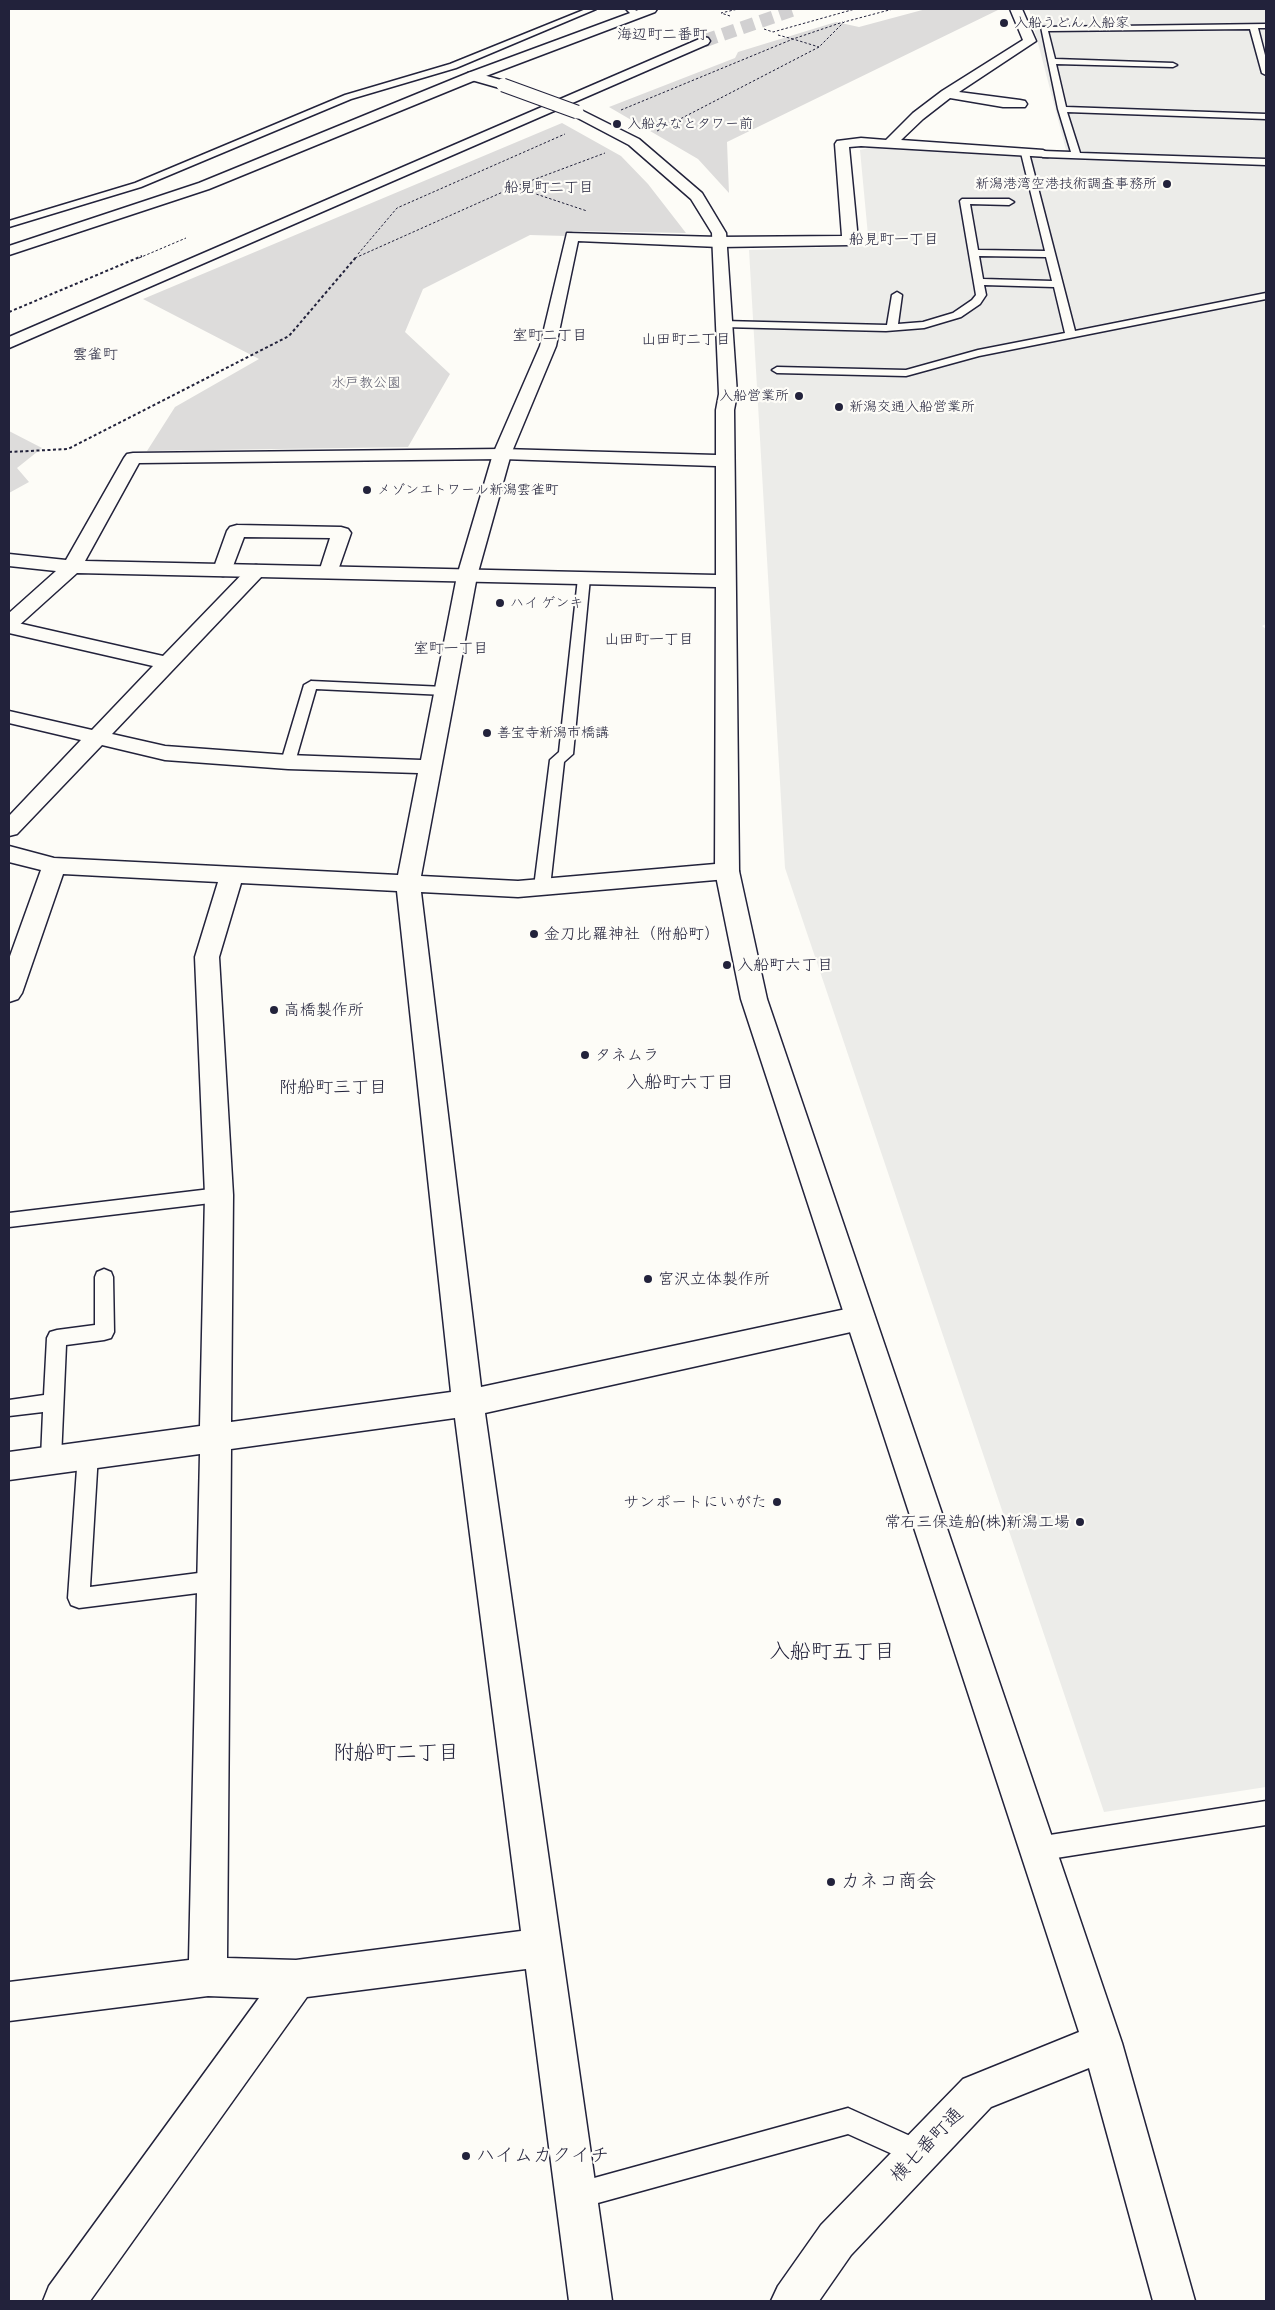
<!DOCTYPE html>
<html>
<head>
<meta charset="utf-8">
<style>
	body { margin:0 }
	#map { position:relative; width:1275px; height:2310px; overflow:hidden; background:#fdfcf7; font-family:Delius,sans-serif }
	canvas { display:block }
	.frame { position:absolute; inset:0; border:10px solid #22223b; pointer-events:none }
</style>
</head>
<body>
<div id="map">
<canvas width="1275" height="2310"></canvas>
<div class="frame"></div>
</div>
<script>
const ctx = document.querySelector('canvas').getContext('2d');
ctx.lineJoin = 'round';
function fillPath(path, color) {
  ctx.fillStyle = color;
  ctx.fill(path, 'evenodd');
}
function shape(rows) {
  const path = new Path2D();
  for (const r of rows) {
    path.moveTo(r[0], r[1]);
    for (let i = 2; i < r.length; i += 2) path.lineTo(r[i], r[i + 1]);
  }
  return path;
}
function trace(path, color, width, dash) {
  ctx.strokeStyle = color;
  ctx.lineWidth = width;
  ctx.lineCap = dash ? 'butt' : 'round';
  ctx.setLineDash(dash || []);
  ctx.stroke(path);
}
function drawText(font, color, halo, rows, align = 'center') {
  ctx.font = font + ' Delius,"Klee One",sans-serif';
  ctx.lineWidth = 4.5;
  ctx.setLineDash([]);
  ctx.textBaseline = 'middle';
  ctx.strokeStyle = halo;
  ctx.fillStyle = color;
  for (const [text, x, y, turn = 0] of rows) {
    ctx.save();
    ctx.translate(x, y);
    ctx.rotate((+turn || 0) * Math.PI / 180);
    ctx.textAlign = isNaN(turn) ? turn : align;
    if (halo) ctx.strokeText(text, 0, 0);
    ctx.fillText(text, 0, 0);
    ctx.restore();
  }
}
fillPath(shape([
	[1029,9,1266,9,1266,624,1262,626,1266,629,1266,1787,1104,1812,785,868,749,250,869,246,860,150,873,147,1044,157,1043,150,1066,150]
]), '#ecece9');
fillPath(shape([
	[926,9,1000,9,727,142,729,193,698,159,609,107,735,58,738,52,836,22,859,27],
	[562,123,621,156,648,184,686,233,573,231,566,236,530,235,423,289,405,332,450,374,408,447,147,451,175,407,259,359,143,299],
	[9,431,42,448,17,468,29,482,9,493]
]), '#dddcdb');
trace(shape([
	[704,41,796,9]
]), '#d1d0d1', 13, [13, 7]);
const lane = shape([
	[586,9,596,9,456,68,351,99,141,187,9,227,9,221,135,183,345,95,450,64,586,9],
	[626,9,634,9,640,14,633,16,626,9],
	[1266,24,1266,28,1258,28,1266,59,1266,75,1262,73,1250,29,1048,31,1055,59,1173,63,1177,65,1173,67,1056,64,1066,107,1266,114,1266,119,1067,112,1080,153,1266,159,1266,165,1043,157,1039,154,1043,151,1071,152,1058,109,1041,27,1266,24],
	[1025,150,1029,153,1075,331,1266,293,1266,299,979,356,906,376,777,373,772,370,777,367,906,370,978,350,1065,333,1054,287,984,285,986,295,980,304,961,317,924,328,886,331,723,327,718,324,723,321,887,325,892,295,897,292,902,295,898,324,923,322,953,313,972,300,976,295,960,201,962,199,1009,199,1014,202,1009,205,970,204,978,250,1045,251,1021,153,1025,150],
	[979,256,1046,257,1052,281,983,279,979,256],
	[584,574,590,578,573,754,564,762,550,887,547,891,542,892,537,891,534,887,550,760,559,752,578,578,584,574],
	[311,681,445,687,452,691,445,695,316,689,295,762,288,766,283,765,281,762,304,685,311,681],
	[219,1188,225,1190,228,1195,225,1200,219,1202,9,1227,9,1213,219,1188],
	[104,1269,111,1272,113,1277,114,1332,111,1338,104,1340,66,1345,61,1459,58,1465,51,1468,44,1465,41,1459,43,1412,9,1416,9,1400,44,1395,47,1338,50,1332,57,1330,95,1325,95,1277,97,1272,104,1269],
	[88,1445,95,1448,98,1454,90,1587,214,1571,221,1574,225,1581,221,1588,214,1591,79,1608,71,1605,68,1598,78,1454,81,1448,88,1445],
	[1266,1801,1266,1825,1037,1861,1029,1857,1025,1849,1029,1841,1037,1837,1266,1801],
	[848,2108,928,2144,932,2153,928,2162,919,2166,848,2134,576,2209,567,2205,563,2196,567,2187,576,2183,848,2108]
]);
const street = shape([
	[641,9,657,9,655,12,478,79,209,189,9,255,9,246,199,183,468,73,641,9],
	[1010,9,1022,9,1036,41,959,92,1020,100,1025,101,1027,104,1025,107,1003,107,950,98,923,119,901,140,1043,150,1050,154,1048,157,861,146,849,147,858,240,850,245,719,247,578,241,556,346,511,454,477,576,421,876,518,881,727,863,735,865,739,871,735,877,727,879,518,897,421,892,481,1387,860,1306,871,1309,875,1318,871,1327,860,1330,485,1413,612,2301,569,2301,526,1969,307,1997,90,2301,43,2301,49,2286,259,1998,208,1996,9,2021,9,1982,189,1960,200,1454,9,1480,9,1452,200,1426,205,1195,195,957,218,882,63,874,22,993,18,999,9,1002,9,959,41,870,9,862,9,846,54,858,398,875,418,773,288,769,165,760,102,745,17,834,9,836,9,816,81,740,9,723,9,711,92,730,153,666,9,633,9,621,163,656,249,567,256,565,263,567,266,571,263,575,112,734,165,746,288,755,421,760,457,576,493,454,540,346,567,233,719,237,842,236,835,144,837,141,861,138,886,140,913,113,942,91,1023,40,1010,9],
	[241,883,397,891,451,1392,231,1422,233,1195,219,957,241,883],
	[455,1418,521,1931,296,1960,227,1958,231,1449,455,1418],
	[237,525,341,527,348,529,351,533,336,576,329,578,322,576,319,572,330,538,244,537,230,574,223,576,216,574,213,570,227,531,230,527,237,525]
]);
const secondary = shape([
	[704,37,708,38,710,41,708,44,9,348,9,337,704,37],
	[473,72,508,82,509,85,503,89,468,79,467,76,468,73,473,72],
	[577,108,639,139,702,193,726,233,737,394,734,410,739,871,767,999,1122,2043,1195,2301,1153,2301,1089,2068,991,2107,851,2255,819,2301,771,2301,778,2286,821,2225,963,2079,1079,2032,741,999,715,871,716,587,77,573,16,628,9,630,9,613,56,571,9,566,9,554,66,560,124,458,127,454,133,453,502,449,716,455,716,410,719,394,712,233,691,199,629,145,572,115,570,112,577,108],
	[502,459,716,466,716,575,85,561,139,463,502,459]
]);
trace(lane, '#22223b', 3);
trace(street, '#22223b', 3);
trace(secondary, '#22223b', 3);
trace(shape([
	[730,16,721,13,738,9],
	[764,29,773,32,855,9],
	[778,35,793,39,843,22],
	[621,110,793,39,819,47],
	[657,131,819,47,844,22,893,9],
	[515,187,587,211],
	[358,254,397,208,565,134],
	[139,258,186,238],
	[355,258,514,187,605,153]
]), '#22223b', 1, [2.5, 2]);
trace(shape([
	[9,312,142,256],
	[9,452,68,449,289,336,357,256]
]), '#22223b', 2, [3, 2.5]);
fillPath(lane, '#fdfcf7');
fillPath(street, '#fdfcf7');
fillPath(secondary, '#fdfcf7');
const secondaryBridge = shape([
	[503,85,577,112]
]);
trace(secondaryBridge, '#22223b', 15, []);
trace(secondaryBridge, '#fdfcf7', 13);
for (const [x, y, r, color] of [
	[1004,23,5,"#22223b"],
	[617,124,5,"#22223b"],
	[1167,184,5,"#22223b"],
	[799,396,5,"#22223b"],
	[839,407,5,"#22223b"],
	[367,490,5,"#22223b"],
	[500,603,5,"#22223b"],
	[487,733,5,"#22223b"],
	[534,934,5,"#22223b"],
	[727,965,5,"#22223b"],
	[274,1010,5,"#22223b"],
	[585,1055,5,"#22223b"],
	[648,1279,5,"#22223b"],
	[777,1502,5,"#22223b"],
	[1080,1522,5,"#22223b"],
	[831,1882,5,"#22223b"],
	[466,2156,5,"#22223b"]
]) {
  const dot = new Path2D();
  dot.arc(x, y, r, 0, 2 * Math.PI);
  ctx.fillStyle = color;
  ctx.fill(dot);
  trace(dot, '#fdfcf7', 2);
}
drawText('14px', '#22223b', '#fdfcf7', [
	["入船うどん 入船家",1014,23],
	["入船みなとタワー前",627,124],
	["新潟港湾空港技術調査事務所",1157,184,"right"],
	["入船営業所",789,396,"right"],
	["新潟交通入船営業所",849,407],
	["メゾンエトワール新潟雲雀町",377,490],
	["ハイ ゲンキ",510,603],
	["善宝寺新潟市橋講",497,733]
], 'left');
drawText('14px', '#5a5a6b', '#fdfcf7', [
	["水戸教公園",366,383]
]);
drawText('15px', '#22223b', '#fdfcf7', [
	["海辺町二番町",662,35],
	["船見町二丁目",549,188],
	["船見町一丁目",894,240],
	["室町二丁目",550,336],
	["山田町二丁目",686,340],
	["雲雀町",95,355],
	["山田町一丁目",649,640],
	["室町一丁目",451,649]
]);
drawText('16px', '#22223b', '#fdfcf7', [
	["金刀比羅神社（附船町）",544,934],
	["入船町六丁目",737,965],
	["高橋製作所",284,1010],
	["タネムラ",595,1055],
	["宮沢立体製作所",658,1279],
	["サンポートにいがた",767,1502,"right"],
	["常石三保造船(株)新潟工場",1070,1522,"right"]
], 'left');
drawText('18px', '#22223b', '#fdfcf7', [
	["入船町六丁目",680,1083],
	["附船町三丁目",333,1088]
]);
drawText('19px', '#22223b', '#fdfcf7', [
	["カネコ商会",841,1882],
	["ハイムカクイチ",476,2156]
], 'left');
drawText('19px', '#22223b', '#fdfcf7', [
	["横七番町通",927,2145,-46]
]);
drawText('21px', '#22223b', '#fdfcf7', [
	["入船町五丁目",832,1652],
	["附船町二丁目",396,1753]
]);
</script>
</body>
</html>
